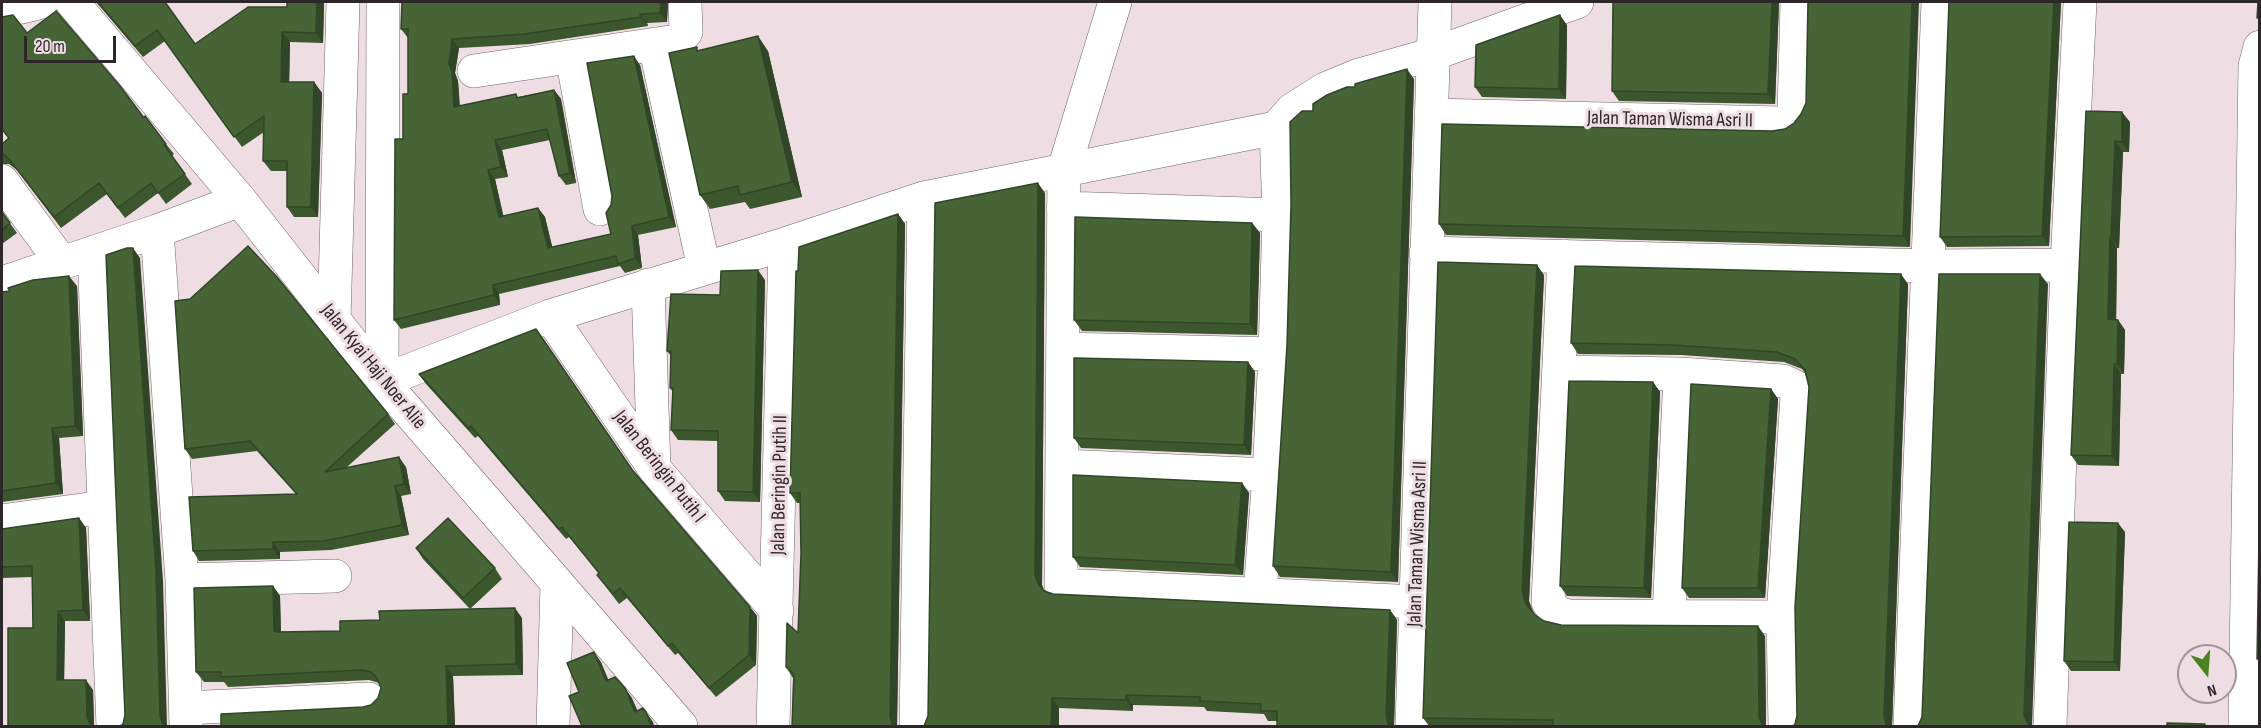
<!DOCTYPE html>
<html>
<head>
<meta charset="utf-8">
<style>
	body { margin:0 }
	#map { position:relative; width:2261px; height:728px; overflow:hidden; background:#efdde4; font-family:"Sofia Sans Condensed",sans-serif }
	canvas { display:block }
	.frame { position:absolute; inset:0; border:3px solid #2e272a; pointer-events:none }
	.north { position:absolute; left:2177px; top:644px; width:60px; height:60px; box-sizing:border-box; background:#efdde4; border:2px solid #a2949a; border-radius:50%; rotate:163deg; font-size:16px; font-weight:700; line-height:24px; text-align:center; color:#2e272a }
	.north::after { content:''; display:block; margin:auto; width:21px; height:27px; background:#488320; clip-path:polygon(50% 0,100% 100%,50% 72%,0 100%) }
	.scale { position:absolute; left:24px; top:36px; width:92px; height:27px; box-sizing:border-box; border:3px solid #2e272a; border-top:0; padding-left:8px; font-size:18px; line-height:21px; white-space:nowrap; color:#2e272a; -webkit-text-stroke:4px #efdde4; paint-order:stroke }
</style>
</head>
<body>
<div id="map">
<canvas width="2261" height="728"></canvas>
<div class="frame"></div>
<div class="north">N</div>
<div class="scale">20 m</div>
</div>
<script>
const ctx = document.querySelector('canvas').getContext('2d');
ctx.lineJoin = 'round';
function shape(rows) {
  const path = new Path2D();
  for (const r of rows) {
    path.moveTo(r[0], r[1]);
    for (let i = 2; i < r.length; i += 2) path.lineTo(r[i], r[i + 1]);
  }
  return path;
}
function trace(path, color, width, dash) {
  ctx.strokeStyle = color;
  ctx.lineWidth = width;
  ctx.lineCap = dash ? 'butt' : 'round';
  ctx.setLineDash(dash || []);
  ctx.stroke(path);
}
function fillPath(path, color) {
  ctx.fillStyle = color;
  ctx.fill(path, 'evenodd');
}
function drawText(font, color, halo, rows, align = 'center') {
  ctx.font = font + ' "Sofia Sans Condensed",sans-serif';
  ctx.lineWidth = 6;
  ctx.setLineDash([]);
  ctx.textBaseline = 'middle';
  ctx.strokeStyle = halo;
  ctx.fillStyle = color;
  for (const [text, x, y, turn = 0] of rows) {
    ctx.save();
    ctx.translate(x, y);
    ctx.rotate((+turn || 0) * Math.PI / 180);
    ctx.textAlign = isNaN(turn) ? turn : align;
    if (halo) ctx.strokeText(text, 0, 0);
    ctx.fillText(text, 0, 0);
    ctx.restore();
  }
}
const minor = shape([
	[72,2,240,200,382,381,681,726],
	[383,2,382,381,550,316,785,244,924,198,1276,128,1292,110,1325,89,1359,75,1433,54,1577,2],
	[1115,2,1064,169,1061,585,1417,602],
	[2,9,22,7,42,2],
	[655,46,704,268],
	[572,57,600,209],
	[474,71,677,41,686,32,685,2],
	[1431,115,1780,123,1787,121,1794,113,1797,2],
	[2,181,62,263],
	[1063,208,1279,215],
	[157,231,182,580,186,726],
	[94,252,113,726],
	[1426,253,1929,266,2067,265],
	[1564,256,1548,602,1557,613,1568,616,1783,617],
	[2,283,157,231,240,200],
	[648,285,654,468],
	[550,316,654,468,777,611],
	[334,321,343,2],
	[1063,349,1275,354],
	[1559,372,1680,374,1783,381,1794,386,1797,396,1783,617,1785,726],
	[1062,466,1269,475],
	[2,521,104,507],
	[182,580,335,576],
	[1260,594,1269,475,1275,354,1279,215,1276,128],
	[1669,616,1680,374],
	[186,708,369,699],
	[553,726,557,585],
	[773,726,785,244],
	[916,726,924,198],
	[1412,726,1435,2],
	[1910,726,1938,2],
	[2050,726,2067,265,2080,2],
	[2245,726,2255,66,2260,47]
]);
trace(minor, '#73646a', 34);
trace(minor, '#fff', 33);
fillPath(shape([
	[96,2,165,2,195,44,287,7,287,2,324,2,323,43,290,42,289,82,314,82,322,93,318,217,294,217,287,207,287,171,271,171,263,161,264,132,242,147,165,41,143,57],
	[668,2,667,22,647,23,648,26,530,44,459,48,455,73,458,81,460,106,516,94,518,97,554,90,561,99,576,183,566,185,559,176,550,140,502,150,508,177,495,179,503,216,538,208,545,217,552,247,611,234,611,205,640,65,676,227,638,235,642,268,625,273,620,266,499,294,500,305,401,329,394,320,403,139,408,94,408,38,401,29],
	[1613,2,1779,2,1775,104,1619,101,1612,91],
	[1808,2,1910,247,1446,235,1439,224,1785,129,1794,123,1801,114,1806,103],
	[1949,2,2061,2,2049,246,1947,247,1940,237],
	[2,17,27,33,144,118,166,144,174,154,172,156,192,184,166,204,158,193,125,218,107,194,61,228,17,170,9,164,2,164,2,144,8,138,2,130],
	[1567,25,1566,99,1482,97,1475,87],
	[699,50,768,51,802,197,750,209,745,202,710,209,700,195],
	[1414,79,1398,582,1280,577,1273,566,1313,111,1355,87],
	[2086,111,2130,122,2129,152,2123,152,2119,248,2117,248,2116,320,2118,320,2125,330,2124,374,2121,374,2119,466,2078,465,2071,455],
	[1045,193,1042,585,1044,590,1053,594,1390,610,1397,620,1394,726,1277,726,1277,721,1268,721,1264,714,1207,711,1204,707,1133,705,1133,711,1059,708,1059,726,924,726,928,716],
	[2,212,17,233,2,244],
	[898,214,905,224,897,726,792,726,793,678,786,667,798,633,801,554,800,503,797,503,790,493,798,271],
	[1252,223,1260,233,1257,335,1082,331,1074,320],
	[1544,275,1529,601,1533,611,1535,615,1544,621,1561,625,1765,636,1766,726,1429,726,1423,718],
	[765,280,760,502,725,501,718,491,718,441,678,440,671,430,673,392,670,388,671,356,667,351,720,295],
	[1908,284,1892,726,1793,726,1795,724,1797,716,1809,387,1805,373,1802,369,1784,362,1681,355,1578,354,1571,343],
	[77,286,83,436,59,438,63,494,2,502,2,292],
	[1248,362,1255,372,1251,455,1081,448,1074,438],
	[419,374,634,471,750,607,757,616,756,665,716,697,678,653,675,655,627,598,619,604,597,575,599,573,569,537,566,539,478,436,475,438,426,384],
	[1653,382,1660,392,1651,598,1567,596,1560,586],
	[1771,389,1778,399,1765,598,1689,598,1682,588],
	[388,414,395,424,347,467,406,467,411,494,401,496,409,535,331,550,280,552,280,559,199,561,193,551,296,494,257,451,192,459,185,449],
	[1242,483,1249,493,1243,575,1080,567,1073,557],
	[79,518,86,528,90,621,65,621,64,680,93,690,94,726,8,726,33,628,32,577,2,578,2,529],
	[2125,532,2120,671,2071,671,2064,661],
	[416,548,495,568,502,579,470,609,423,559],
	[273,586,280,596,281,632,340,631,522,618,523,675,453,676,455,726,221,726,363,707,371,705,378,698,381,688,379,683,369,680,228,687,224,682,204,682,196,672]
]), '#3c562e');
fillPath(shape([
	[317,2,324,2,323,43,316,33],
	[661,2,668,2,667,22,660,13],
	[1772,2,1779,2,1775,104,1768,94],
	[1912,2,1919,2,1910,247,1903,236],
	[2054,2,2061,2,2049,246,2042,236],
	[640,14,647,23,648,26,641,17],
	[1560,15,1567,25,1566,99,1559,89],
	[282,32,290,42,289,92,281,82],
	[758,36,768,51,802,197,792,182],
	[452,39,459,48,455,73,458,81,460,116,454,107,449,64],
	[634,56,640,65,676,227,669,217],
	[1407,69,1414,79,1398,582,1391,572],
	[314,82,322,93,318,217,311,207],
	[554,90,561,99,576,183,570,173],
	[2122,112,2130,122,2129,152,2122,142],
	[495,140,502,150,508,177,501,167],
	[2115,141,2123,152,2119,248,2111,237],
	[488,170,495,179,506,227,499,217],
	[1038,183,1045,193,1042,585,1045,594,1038,584,1035,575],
	[538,208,545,217,555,258,548,248],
	[898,214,905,224,897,726,894,726,890,716],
	[1252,223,1260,233,1257,335,1250,324],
	[632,226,638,235,642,268,635,258],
	[2110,237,2117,248,2116,330,2108,319],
	[133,248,140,258,163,581,167,726,164,726,163,725,160,716],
	[1537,265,1544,275,1529,601,1533,614,1526,604,1522,591],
	[758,270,765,280,760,502,753,492],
	[1901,274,1908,284,1892,726,1888,726,1886,724,1884,715],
	[2040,274,2048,284,2032,726,2029,726,2024,715],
	[69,276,77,286,83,436,75,426],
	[493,285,499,294,500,305,494,295],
	[2118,320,2125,330,2124,374,2117,364],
	[1248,362,1255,372,1251,455,1244,445],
	[2114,364,2121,374,2119,466,2112,456],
	[1653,382,1660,392,1651,598,1644,588],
	[1771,389,1778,399,1765,598,1758,588],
	[52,428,59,438,63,494,56,483],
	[399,457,406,467,411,494,404,484],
	[1242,483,1249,493,1243,575,1235,565],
	[395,486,401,496,409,535,402,525],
	[79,518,86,528,90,621,83,610],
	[2118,523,2125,532,2120,671,2114,662],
	[273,542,280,552,280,559,273,549],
	[273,586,280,596,281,641,274,631],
	[750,607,757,616,756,665,749,655],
	[515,608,522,618,523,675,516,664],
	[1390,610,1397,620,1394,726,1390,726,1388,724,1386,715],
	[58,611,65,621,64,690,57,680],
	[1758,626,1765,636,1766,726,1763,726,1759,717],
	[594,652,601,662,613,691,606,681],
	[446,666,453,676,455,726,448,726],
	[86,680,93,690,94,726,91,726,87,717],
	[625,688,632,698,642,721,635,712],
	[1126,695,1133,705,1133,711,1126,700],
	[1052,698,1059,708,1059,726,1051,726],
	[646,712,653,722,654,726,651,726]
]), '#314626');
const building = shape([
	[98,2,165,2,195,44,248,7,287,7,287,2,317,2,316,33,282,32,281,82,314,82,311,207,287,207,287,161,263,161,264,116,234,137,157,30,135,46,98,2],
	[402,2,661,2,660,13,640,14,641,17,524,34,452,39,449,64,452,71,454,107,516,94,517,98,554,90,570,173,559,176,547,129,495,140,501,167,488,170,499,217,538,208,548,248,611,234,606,213,611,205,612,196,587,63,634,56,669,217,632,226,635,258,618,264,616,256,493,285,494,295,394,320,395,139,403,139,403,94,408,94,408,29,401,29,402,2],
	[1613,2,1772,2,1768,94,1612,91,1613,2],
	[1808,2,1912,2,1903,236,1439,224,1442,124,1772,131,1785,129,1794,123,1801,114,1806,103,1808,2],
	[1949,2,2054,2,2042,236,1940,237,1949,2],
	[2258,2,2259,2,2259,18,2257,18,2258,2],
	[56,11,120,86,144,118,145,116,166,144,164,145,185,174,158,193,151,183,118,208,99,183,54,217,9,159,2,153,2,144,9,138,2,129,2,17,13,15,27,33,56,11],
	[1560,15,1559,89,1475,87,1476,45,1560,15],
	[758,36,792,182,740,195,738,186,700,195,669,53,697,47,697,51,758,36],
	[1407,69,1391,572,1273,566,1287,345,1291,205,1290,122,1302,111,1313,111,1313,104,1327,95,1347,87,1355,87,1355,84,1358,83,1407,69],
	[2086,111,2122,112,2122,142,2115,141,2111,237,2110,237,2108,319,2118,320,2117,364,2114,364,2112,456,2071,455,2086,111],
	[1038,183,1035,575,1038,584,1044,591,1053,594,1390,610,1386,715,1388,724,1390,726,1277,726,1277,711,1261,711,1261,704,1200,701,1200,697,1126,695,1126,700,1052,698,1051,726,924,726,928,716,935,203,1038,183],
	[2,212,10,223,2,230,2,212],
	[898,214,890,716,892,724,894,726,792,726,794,674,786,667,787,623,798,633,801,554,800,493,790,493,796,271,798,271,799,247,898,214],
	[1075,217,1252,223,1250,324,1074,320,1075,217],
	[248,246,277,277,388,414,325,472,399,457,404,484,395,486,402,525,324,541,273,542,273,549,193,551,189,497,297,494,250,441,185,449,175,301,190,299,248,246],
	[127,248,133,248,156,571,160,716,163,725,164,726,120,726,123,724,125,715,106,255,127,248],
	[1438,262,1537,265,1522,591,1526,604,1535,615,1544,621,1561,625,1758,626,1759,717,1762,725,1763,726,1553,726,1553,720,1423,718,1438,262],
	[1575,266,1901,274,1884,715,1886,724,1888,726,1793,726,1795,724,1797,716,1795,607,1809,387,1805,370,1795,359,1777,352,1674,345,1571,343,1575,266],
	[758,270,753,492,718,491,718,431,671,430,673,388,670,388,671,351,667,351,671,294,720,295,721,271,758,270],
	[1939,274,2040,274,2024,715,2029,726,1918,726,1922,717,1939,274],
	[69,276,75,426,52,428,56,483,2,491,2,292,10,291,8,288,33,280,69,276],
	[536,329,633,471,750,607,749,655,709,688,672,643,668,646,620,588,613,594,597,575,599,573,562,527,559,529,471,426,469,429,419,374,536,329],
	[1074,358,1248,362,1244,445,1074,438,1074,358],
	[1569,381,1653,382,1644,588,1560,586,1569,381],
	[1691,384,1771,389,1758,588,1682,588,1691,384],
	[1073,475,1242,483,1235,565,1073,557,1073,475],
	[79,518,83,610,58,611,57,680,86,680,87,717,91,726,8,726,8,628,33,628,32,566,2,567,2,529,79,518],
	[448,518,495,568,463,598,416,548,448,518],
	[2069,522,2118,523,2114,662,2064,661,2069,522],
	[2259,538,2259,659,2257,659,2259,538],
	[273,586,274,631,277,632,340,631,340,621,380,620,379,611,515,608,516,664,446,666,448,726,221,726,221,714,363,707,371,705,378,698,381,688,377,678,371,672,362,670,221,677,221,672,196,672,194,588,273,586],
	[594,652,606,681,615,677,625,688,635,712,643,708,646,712,651,726,582,726,569,696,579,692,567,663,594,652],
	[2167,723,2205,724,2205,726,2167,726,2167,723]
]);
fillPath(building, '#466436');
trace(building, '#314626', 1.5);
drawText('20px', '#2e272a', '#efdde4', [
	["Jalan Taman Wisma Asri II",1670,120,1],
	["Jalan Kyai Haji Noer Alie",373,367,51],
	["Jalan Beringin Putih I",659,467,52],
	["Jalan Beringin Putih II",780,485,-89],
	["Jalan Taman Wisma Asri II",1418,544,-88]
]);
</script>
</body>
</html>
